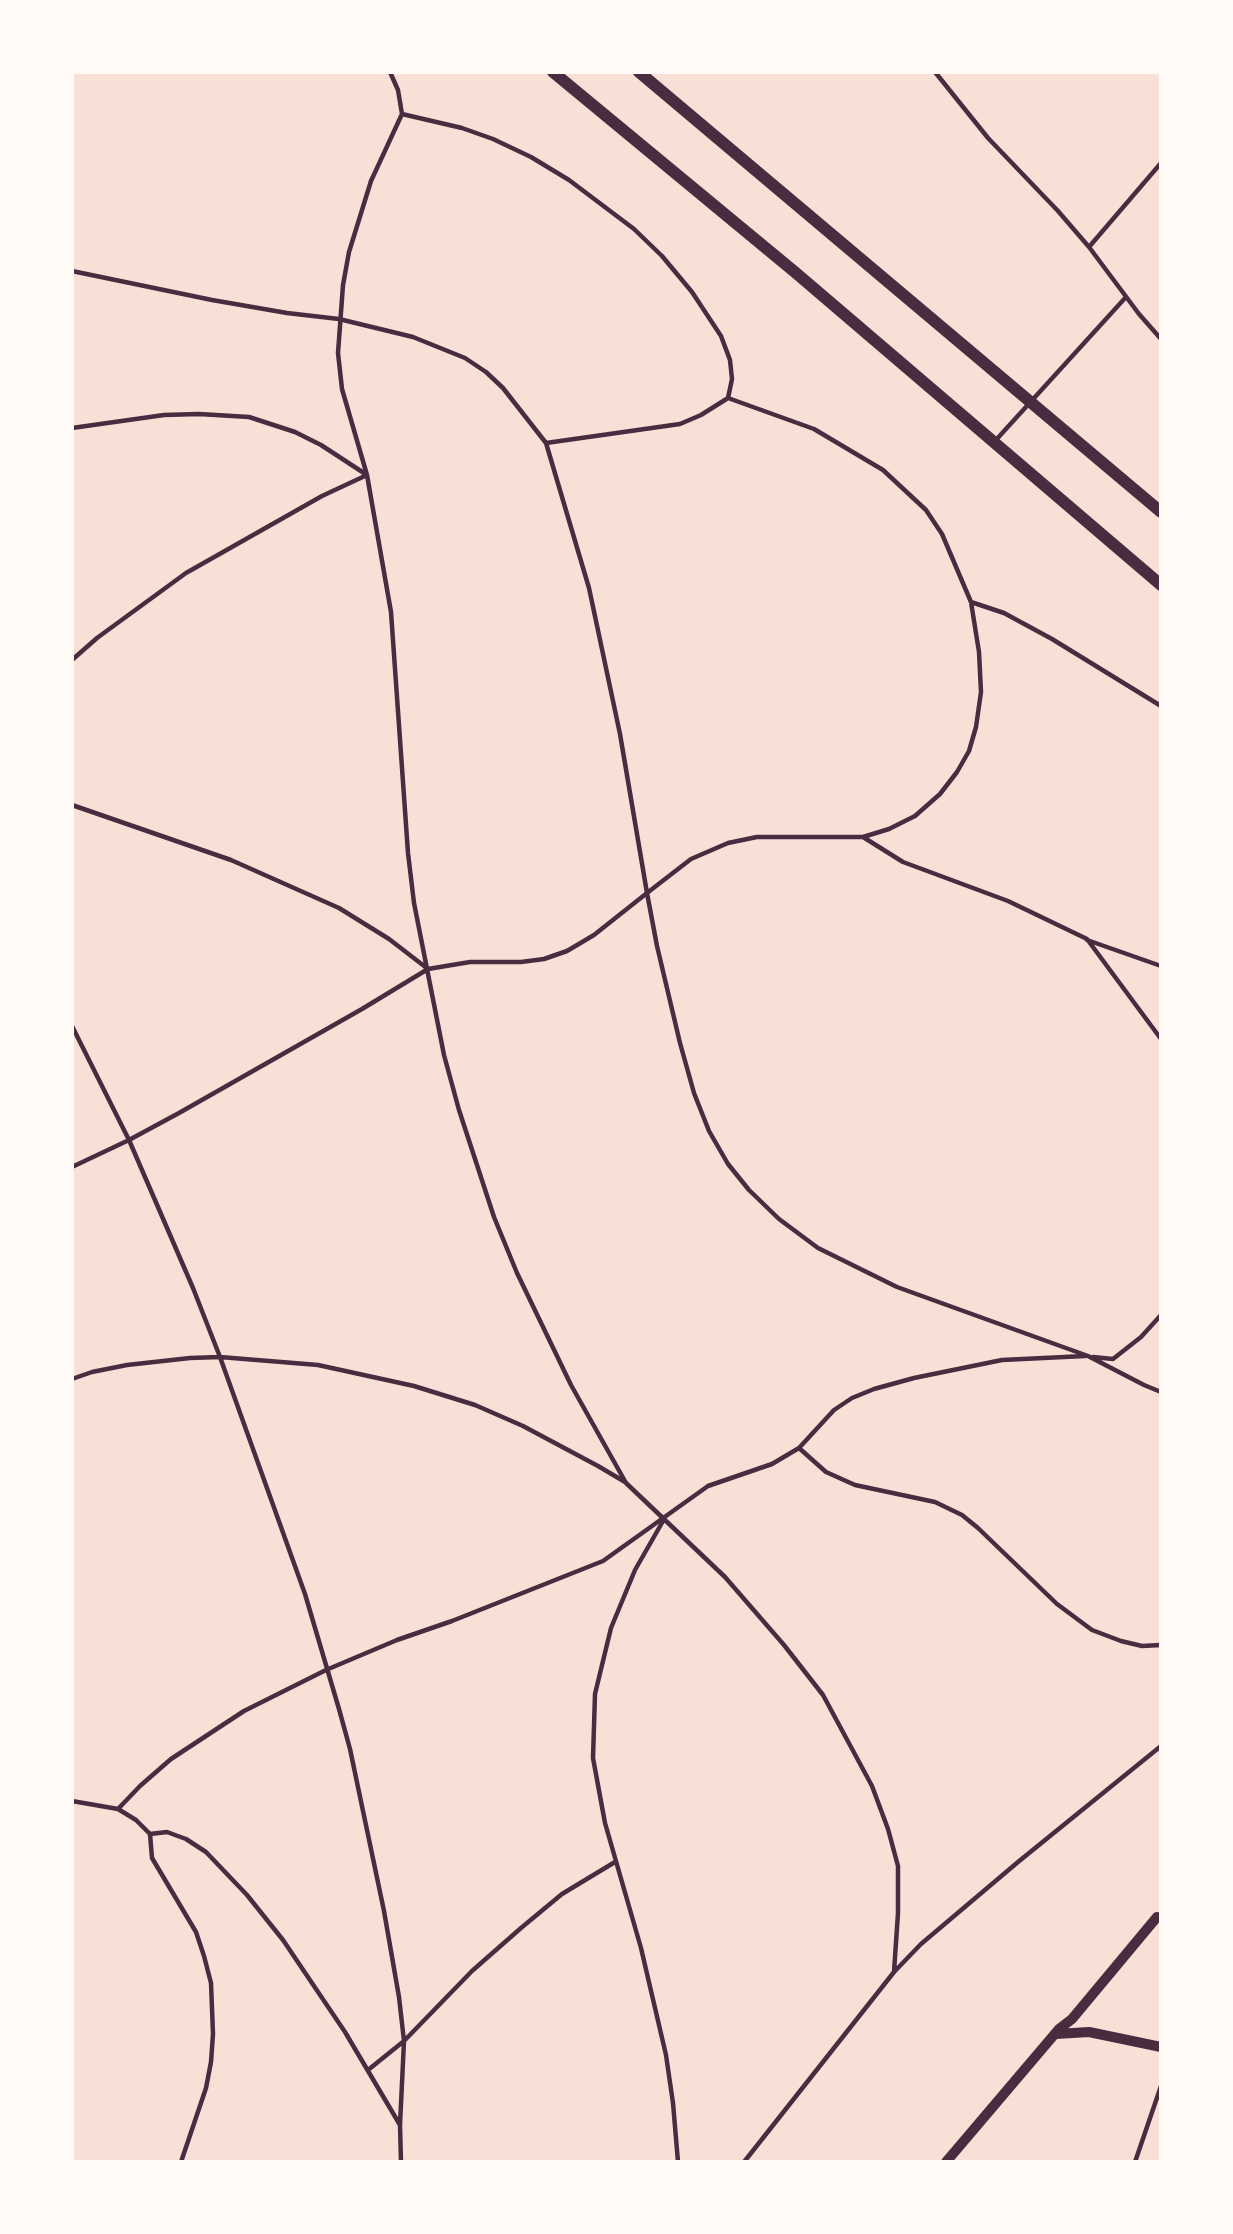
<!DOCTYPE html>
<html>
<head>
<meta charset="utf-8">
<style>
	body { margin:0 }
	#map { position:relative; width:1233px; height:2234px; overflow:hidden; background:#f7e1d7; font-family:Rubik,sans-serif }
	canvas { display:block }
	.frame { position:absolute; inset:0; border:74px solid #fffaf5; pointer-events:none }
</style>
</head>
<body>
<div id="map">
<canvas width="1233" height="2234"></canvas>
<div class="frame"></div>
</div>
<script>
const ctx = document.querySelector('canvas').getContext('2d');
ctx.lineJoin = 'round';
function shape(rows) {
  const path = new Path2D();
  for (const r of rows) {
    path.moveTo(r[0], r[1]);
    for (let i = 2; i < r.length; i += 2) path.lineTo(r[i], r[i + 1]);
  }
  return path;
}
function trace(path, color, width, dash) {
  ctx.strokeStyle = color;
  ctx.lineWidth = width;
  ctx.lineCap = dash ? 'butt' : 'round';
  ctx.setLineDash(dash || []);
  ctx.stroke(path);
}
trace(shape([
	[390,72,398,90,402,114,371,181,349,252,343,285,338,353,342,389,367,475,391,612,408,853,414,903,444,1055,459,1110,494,1217,517,1273,571,1385,626,1483,725,1577,784,1645,823,1695,872,1786,888,1829,898,1866,898,1913,894,1972,744,2162],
	[935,72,988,138,1058,211,1089,247,1139,314,1161,339],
	[402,114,462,128,493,139,531,157,569,180,634,229,662,256,692,292,721,336,730,360,732,379,728,398,701,415,680,424,546,443],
	[1089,247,1161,163],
	[72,271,212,300,287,313,339,319,413,337,465,358,486,372,503,388,546,443,589,588,620,734,647,893,594,935,567,951,544,959,521,962,470,962,428,969,362,1009,179,1113,129,1140,72,1167],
	[728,398,814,429,883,470,926,510,942,534,971,602,979,652,981,692,976,727,969,751,957,772,940,794,915,816,889,829,863,837,757,837,728,843,691,859,647,893,657,946,680,1043,694,1093,709,1131,728,1164,749,1190,779,1219,818,1248,897,1287,1088,1356,1144,1385,1161,1392],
	[72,428,164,415,199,414,249,417,295,432,321,445,367,475],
	[995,441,1126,297],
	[971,602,1004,613,1052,639,1161,706],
	[72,660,97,638,186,573,322,496,367,475],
	[72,805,231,860,339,908,389,939,428,969],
	[863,837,903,862,1008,901,1087,939,1161,1039],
	[1087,940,1161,966],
	[72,1026,129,1140,193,1288,220,1357,305,1594,339,1709,350,1749,384,1911,399,1997,404,2041,368,2070],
	[1093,1357,1113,1359,1141,1337,1161,1315],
	[72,1379,92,1372,127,1365,190,1358,220,1357,318,1365,414,1386,475,1405,523,1426,598,1466,625,1482],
	[799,1448,826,1472,855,1485,935,1502,962,1515,978,1528,1057,1604,1092,1630,1121,1641,1142,1646,1161,1645],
	[663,1521,635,1570,611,1628,595,1694,593,1758,605,1823,641,1948,666,2055,673,2103,678,2162],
	[72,1801,118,1809,136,1820,150,1834,152,1858,196,1932,204,1956,211,1983,213,2034,211,2062,206,2088,181,2162],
	[118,1809,140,1786,171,1759,244,1711,326,1670,397,1640,452,1621,603,1561,708,1486,772,1464,799,1448,834,1410,852,1398,874,1389,914,1378,1002,1360,1085,1356],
	[150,1834,167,1832,186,1839,206,1852,247,1895,283,1940,345,2032,400,2125],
	[894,1972,921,1944,1018,1862,1161,1746],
	[401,2162,400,2125,404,2041,472,1971,521,1928,562,1894,615,1862],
	[1135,2162,1161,2086]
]), '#4a2c40', 4.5);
trace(shape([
	[1056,2034,1089,2032,1161,2047],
	[946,2162,1059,2029,1072,2019,1157,1917]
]), '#4a2c40', 10);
trace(shape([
	[553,72,796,273,1161,585],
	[639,72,1161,512]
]), '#4a2c40', 12);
</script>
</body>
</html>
